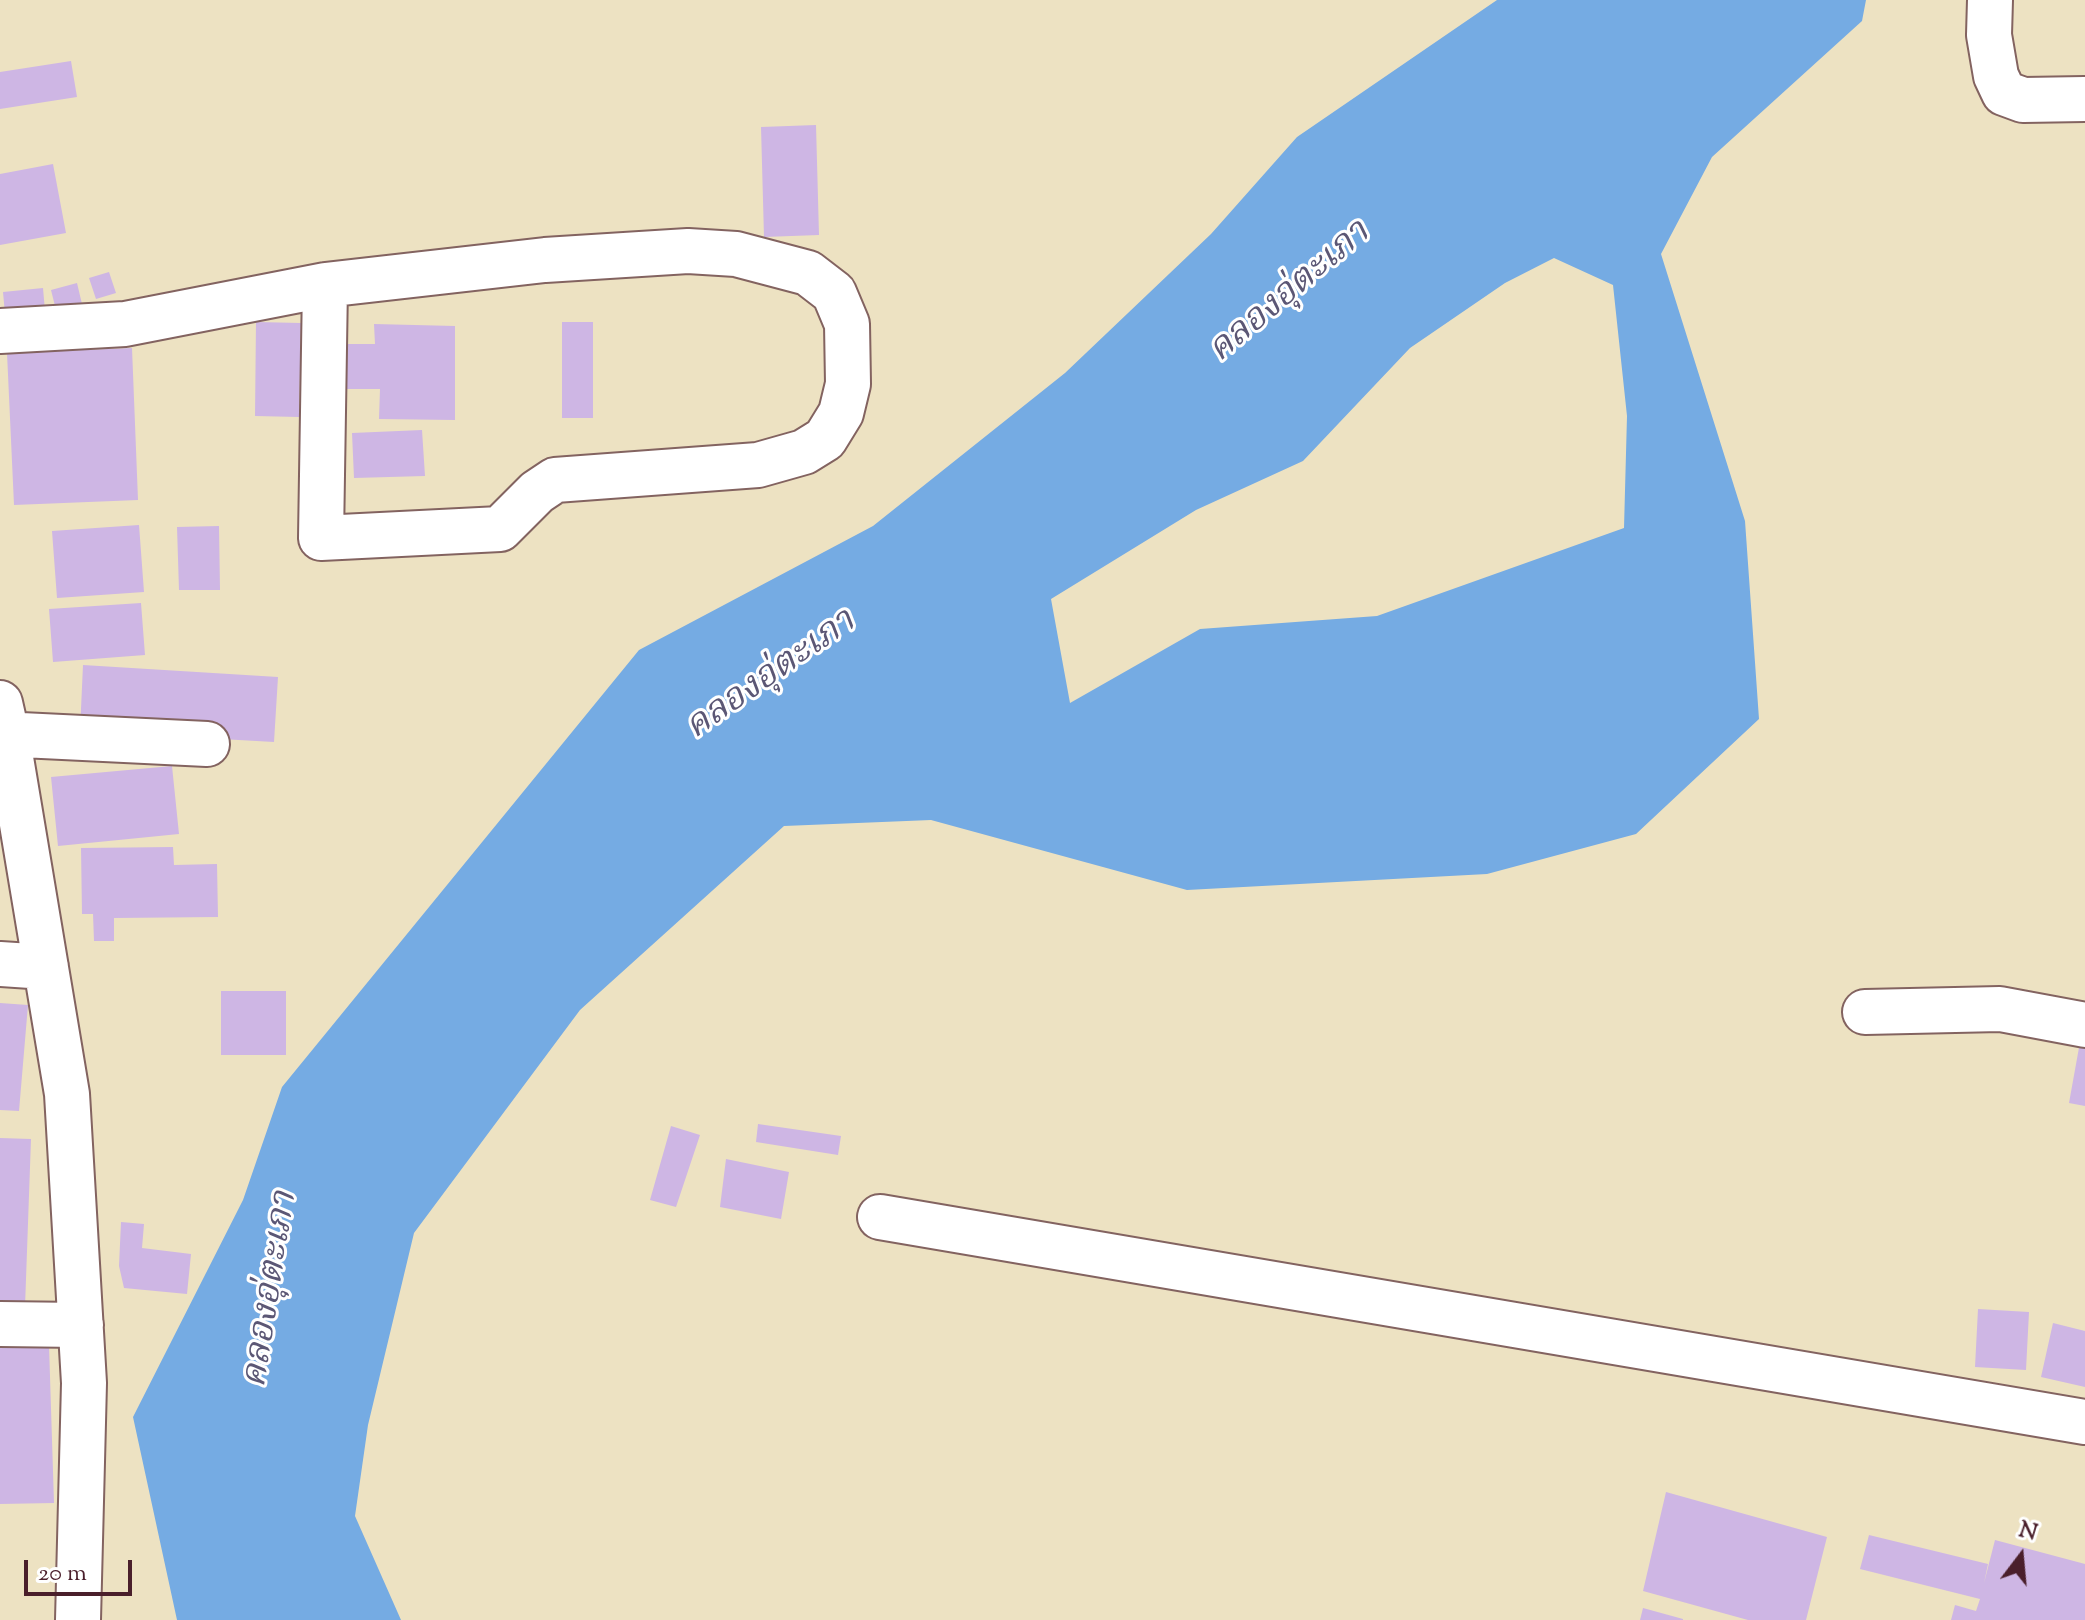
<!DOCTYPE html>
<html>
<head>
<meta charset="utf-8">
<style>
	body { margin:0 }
	#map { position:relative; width:2085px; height:1620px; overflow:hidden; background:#ede2c2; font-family:"Sorts Mill Goudy",serif }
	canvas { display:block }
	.north { position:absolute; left:1981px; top:1516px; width:80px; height:80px; -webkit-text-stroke:6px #fff; paint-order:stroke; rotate:16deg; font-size:22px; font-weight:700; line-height:32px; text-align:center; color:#4a1f2b }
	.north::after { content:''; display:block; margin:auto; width:28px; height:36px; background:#4a1f2b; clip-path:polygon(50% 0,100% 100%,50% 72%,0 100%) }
	.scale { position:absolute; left:24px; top:1560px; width:108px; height:36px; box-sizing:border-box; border:4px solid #4a1f2b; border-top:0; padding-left:10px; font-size:24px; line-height:28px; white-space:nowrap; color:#4a1f2b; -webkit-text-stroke:6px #fff; paint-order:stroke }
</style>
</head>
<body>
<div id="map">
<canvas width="2085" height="1620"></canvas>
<div class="north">N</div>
<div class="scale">20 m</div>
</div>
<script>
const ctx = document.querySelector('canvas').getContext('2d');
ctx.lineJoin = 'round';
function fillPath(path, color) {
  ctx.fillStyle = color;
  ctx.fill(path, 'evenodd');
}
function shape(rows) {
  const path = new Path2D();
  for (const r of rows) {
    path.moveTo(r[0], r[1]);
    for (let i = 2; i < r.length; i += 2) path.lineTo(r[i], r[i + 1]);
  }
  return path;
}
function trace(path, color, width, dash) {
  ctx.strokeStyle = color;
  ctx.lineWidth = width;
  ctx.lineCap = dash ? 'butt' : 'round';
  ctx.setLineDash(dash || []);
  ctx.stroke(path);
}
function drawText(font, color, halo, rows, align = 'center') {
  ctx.font = font + ' "Sorts Mill Goudy","Noto Serif Thai",serif';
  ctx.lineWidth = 6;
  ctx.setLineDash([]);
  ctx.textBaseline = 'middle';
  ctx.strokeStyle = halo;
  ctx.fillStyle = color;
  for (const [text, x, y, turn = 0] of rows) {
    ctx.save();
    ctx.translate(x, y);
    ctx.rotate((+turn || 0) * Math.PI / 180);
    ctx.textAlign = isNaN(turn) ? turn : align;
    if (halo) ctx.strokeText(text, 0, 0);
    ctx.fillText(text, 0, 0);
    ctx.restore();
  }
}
fillPath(shape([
	[1497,0,1866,0,1862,21,1712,157,1661,254,1745,521,1759,719,1636,834,1487,874,1187,890,931,820,784,826,580,1010,414,1233,368,1425,355,1516,401,1620,177,1620,133,1417,243,1200,282,1087,639,650,873,526,1065,373,1211,234,1297,137],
	[1554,258,1613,285,1627,416,1624,528,1377,616,1200,629,1070,703,1051,599,1196,510,1303,461,1410,348,1505,283]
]), '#75abe3');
fillPath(shape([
	[71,61,77,97,0,109,0,72],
	[816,125,819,235,764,237,761,127],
	[53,164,66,233,0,245,0,174],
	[109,272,116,293,96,299,89,278],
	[77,283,82,304,56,310,51,290],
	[43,288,45,311,5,314,3,292],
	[256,322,301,323,299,417,255,416],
	[562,322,593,322,593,418,562,418],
	[374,324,455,326,455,420,379,419,380,389,346,389,347,344,375,344],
	[132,348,138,500,14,505,7,353],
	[422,430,425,476,354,478,352,433],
	[139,525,144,592,57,598,52,531],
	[219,526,220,590,179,590,177,527],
	[141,603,145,655,53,662,49,609],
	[83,665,278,677,274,742,80,731],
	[172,766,179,834,58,846,51,777],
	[173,847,174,865,217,864,218,917,114,918,114,941,94,941,93,914,82,914,81,848],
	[221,991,286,991,286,1055,221,1055],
	[0,1003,28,1005,19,1111,0,1110],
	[2080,1042,2085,1042,2085,1106,2069,1103],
	[758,1124,841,1136,838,1155,756,1142],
	[671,1126,700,1135,676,1207,650,1200],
	[0,1138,31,1139,25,1307,0,1306],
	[726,1159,789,1172,781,1219,720,1207],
	[121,1222,144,1224,142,1248,191,1254,187,1294,124,1288,119,1266],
	[1978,1309,2029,1312,2026,1370,1975,1367],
	[2053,1323,2085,1331,2085,1387,2041,1377],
	[49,1345,54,1503,0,1504,0,1346],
	[1666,1492,1827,1537,1806,1620,1748,1620,1643,1591],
	[1869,1535,1988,1564,1984,1583,1995,1540,2085,1564,2085,1620,1951,1620,1955,1605,1976,1611,1980,1599,1860,1569],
	[1643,1608,1683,1619,1683,1620,1640,1620]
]), '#ceb6e4');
const minor = shape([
	[1990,0,1989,35,1996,76,2004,93,2023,100,2085,99],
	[0,331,125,324,325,285,545,260,688,251,736,254,808,273,834,293,847,324,848,384,841,413,825,439,804,452,758,465,555,480,537,492,500,529,321,538,325,285],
	[0,703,7,734,67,1094,84,1383,78,1620],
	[0,734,207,744],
	[0,964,46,967],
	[1865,1012,2000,1009,2085,1025],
	[880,1217,2085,1422],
	[0,1324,81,1325]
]);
trace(minor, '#836360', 48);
trace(minor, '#fff', 44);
drawText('italic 36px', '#5b5775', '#fff', [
	["คลองอุ่ตะเภา",1291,294,-40],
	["คลองอุ่ตะเภา",772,677,-35],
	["คลองอุ่ตะเภา",273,1290,-81]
]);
</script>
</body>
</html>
